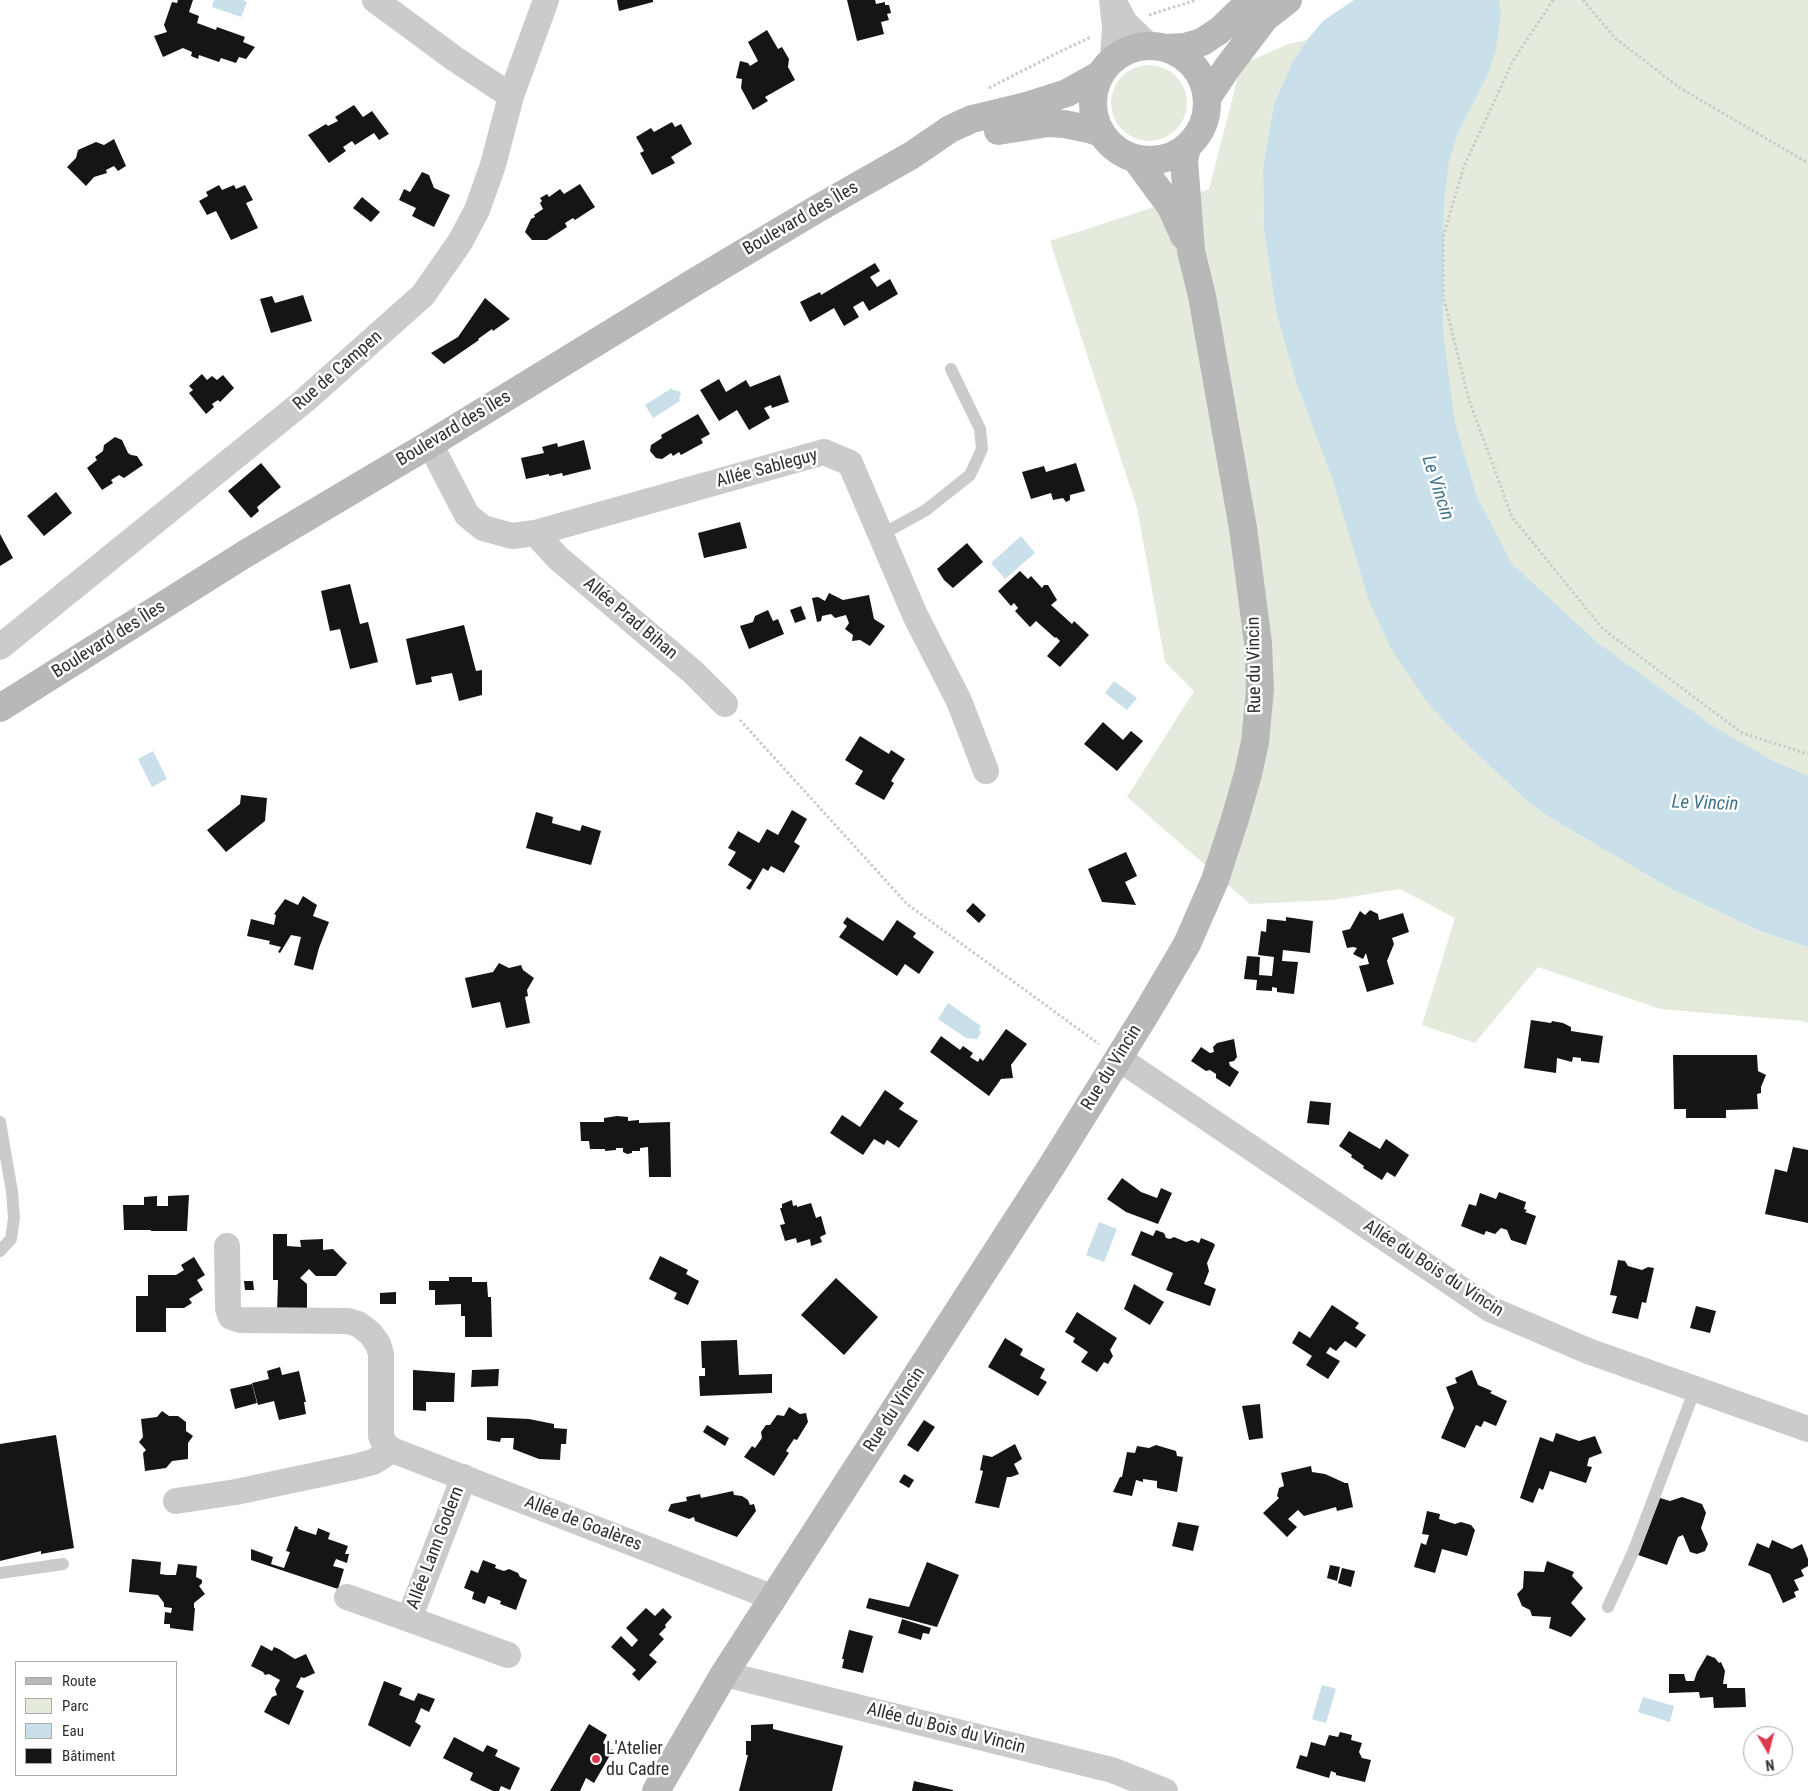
<!DOCTYPE html>
<html>
<head>
<meta charset="utf-8">
<style>
	body { margin:0 }
	#map { position:relative; width:1808px; height:1791px; overflow:hidden; background:#fff; font-family:"Roboto Condensed",sans-serif }
	canvas { display:block }
	.legend { position:absolute; left:15px; top:1661px; width:162px; height:115px; box-sizing:border-box; background:#fff; border:1px solid #ababab; margin:0; padding:6px 9px; list-style:none; font-size:15px; color:#2e2e2e }
	.legend li { display:flex; align-items:center; gap:10px; height:25px }
	.legend b { width:25px; border:1px solid #ababab }
	.north { position:absolute; left:1743px; top:1726px; width:50px; height:50px; box-sizing:border-box; background:#fff; border:1px solid #ababab; border-radius:50%; rotate:172deg; font-size:14px; font-weight:700; line-height:20px; text-align:center; color:#2e2e2e }
	.north::after { content:''; display:block; margin:auto; width:18px; height:22px; background:#dc394f; clip-path:polygon(50% 0,100% 100%,50% 72%,0 100%) }
</style>
</head>
<body>
<div id="map">
<canvas width="1808" height="1791"></canvas>
<ul class="legend">
<li><b style="height:6px;background:#b8b8b8"></b>Route</li>
<li><b style="height:14px;background:#e5ebdc"></b>Parc</li>
<li><b style="height:14px;background:#c9dfea"></b>Eau</li>
<li><b style="height:14px;background:#151515"></b>Bâtiment</li>
</ul>
<div class="north">N</div>
</div>
<script>
const ctx = document.querySelector('canvas').getContext('2d');
ctx.lineJoin = 'round';
function fillPath(path, color) {
  ctx.fillStyle = color;
  ctx.fill(path, 'evenodd');
}
function shape(rows) {
  const path = new Path2D();
  for (const r of rows) {
    if (r.length === 3) {
      path.moveTo(r[0] + r[2], r[1]);
      path.arc(r[0], r[1], r[2], 0, 2 * Math.PI);
      continue;
    }
    path.moveTo(r[0], r[1]);
    for (let i = 2; i < r.length; i += 2) path.lineTo(r[i], r[i + 1]);
  }
  return path;
}
function trace(path, color, width, dash) {
  ctx.strokeStyle = color;
  ctx.lineWidth = width;
  ctx.lineCap = dash ? 'butt' : 'round';
  ctx.setLineDash(dash || []);
  ctx.stroke(path);
}
function drawText(font, color, halo, rows, align = 'center') {
  ctx.font = font + ' "Roboto Condensed",sans-serif';
  ctx.lineWidth = 5;
  ctx.setLineDash([]);
  ctx.textBaseline = 'middle';
  ctx.strokeStyle = halo;
  ctx.fillStyle = color;
  for (const [text, x, y, turn = 0] of rows) {
    ctx.save();
    ctx.translate(x, y);
    ctx.rotate((+turn || 0) * Math.PI / 180);
    ctx.textAlign = isNaN(turn) ? turn : align;
    if (halo) ctx.strokeText(text, 0, 0);
    ctx.fillText(text, 0, 0);
    ctx.restore();
  }
}
fillPath(shape([
	[1398,0,1808,0,1808,914,1474,751,1528,802,1549,817,1673,890,1762,932,1808,947,1808,1023,1802,1021,1660,1009,1538,967,1475,1043,1422,1025,1455,918,1400,889,1333,900,1250,904,1127,797,1194,691,1165,662,1137,508,1050,241,1209,189,1241,65,1288,44,1307,40,1293,61,1274,103,1263,167,1264,230,1276,312,1296,382,1313,427],
	[1496,42,1488,74,1463,121],
	[1447,171,1444,202,1443,312,1444,340,1428,243],
	[1149,103,38]
]), '#e5ebdc');
fillPath(shape([
	[214,0,243,0,247,2,241,17,212,7],
	[1354,0,1499,0,1501,13,1496,49,1488,74,1457,135,1449,161,1444,202,1443,312,1444,340,1455,423,1477,497,1512,564,1598,643,1711,725,1773,761,1808,776,1808,947,1762,932,1673,890,1549,817,1528,802,1474,751,1429,705,1391,649,1369,601,1332,478,1296,382,1276,312,1264,230,1263,167,1274,103,1293,61,1307,40,1323,21],
	[672,388,673,390,679,391,681,394,679,399,680,401,653,418,645,405],
	[1021,536,1035,553,1005,579,991,563],
	[1114,681,1137,698,1127,710,1105,693],
	[153,751,167,779,152,787,138,759],
	[948,1003,981,1026,979,1030,981,1033,977,1039,966,1038,938,1019],
	[1099,1222,1117,1229,1104,1262,1086,1255],
	[1322,1685,1336,1689,1326,1723,1312,1719],
	[1643,1697,1674,1706,1670,1722,1638,1712]
]), '#c9dfea');
fillPath(shape([
	[178,0,193,0,189,12,199,16,197,23,216,30,217,27,245,37,243,42,255,47,246,59,239,57,236,63,221,58,219,62,199,55,198,59,191,56,192,52,183,48,163,57,154,36,167,32,164,25,172,2,177,3],
	[617,0,653,0,653,2,619,11],
	[847,0,875,0,876,4,885,2,885,5,889,5,891,13,887,14,889,20,881,22,884,34,857,41],
	[767,30,778,49,782,47,789,59,788,67,795,80,765,97,768,101,753,110,741,88,742,79,736,78,740,61,748,63,750,66,758,61,748,42],
	[354,105,363,117,372,111,389,134,379,140,374,133,355,145,352,141,343,147,346,151,329,163,308,135,326,124,328,126,338,121,335,117],
	[672,122,675,127,681,124,692,144,671,157,675,163,652,175,640,153,644,151,636,137,651,128,654,132],
	[114,139,126,166,118,171,114,166,106,170,107,173,94,177,86,186,67,167,76,158,78,150,96,142,104,145],
	[422,172,429,175,434,188,450,195,434,227,412,216,416,208,399,200,404,189,410,192],
	[580,184,595,207,575,220,573,218,565,223,567,227,547,240,532,240,525,232,531,219,535,217,534,215,543,209,540,203,542,201,540,198,547,194,549,197,560,189,564,194],
	[219,185,222,190,234,185,236,189,245,185,253,200,246,203,258,228,231,240,216,211,207,215,199,201,208,196,206,192],
	[362,197,380,212,371,222,353,208],
	[875,263,880,271,870,277,877,287,890,279,898,294,869,311,863,301,853,307,859,317,844,326,834,308,810,322,800,302,820,292,821,295],
	[303,295,312,321,271,333,260,299,272,296,275,303],
	[485,298,510,319,493,331,492,329,478,339,479,340,444,364,431,353,458,337],
	[202,374,207,380,212,376,217,380,223,375,234,388,220,402,218,400,212,404,214,407,206,414,189,393,193,390,189,386],
	[780,375,789,402,772,408,771,405,764,408,770,418,749,430,737,410,719,421,700,390,719,379,726,392,746,380,750,387],
	[698,414,710,434,701,439,703,443,681,455,679,452,673,456,671,453,662,459,656,458,650,451,651,445,662,438,661,435],
	[115,437,122,440,128,453,131,455,137,456,143,465,124,478,119,475,111,480,113,483,102,490,87,468,97,460,95,457,103,451,104,445],
	[584,440,591,469,563,476,562,473,549,476,549,474,526,479,521,458,544,453,542,447,557,443,558,447],
	[261,463,281,487,257,507,259,511,251,518,228,491],
	[1076,463,1085,491,1070,495,1070,500,1066,502,1063,498,1053,500,1051,493,1031,499,1022,472,1044,466,1046,472],
	[56,492,72,513,44,536,27,516],
	[740,522,747,548,704,558,698,533],
	[0,534,13,558,0,566],
	[967,543,983,562,953,588,944,580,937,569],
	[1020,571,1028,579,1031,576,1042,588,1044,585,1048,585,1057,600,1051,605,1072,624,1074,621,1089,635,1060,667,1047,656,1060,641,1056,637,1055,638,1036,621,1030,627,1015,611,1018,608,1014,603,1011,606,998,591],
	[350,584,360,624,368,622,378,662,350,669,340,629,330,631,321,591],
	[829,593,843,600,869,595,874,619,885,626,870,646,860,640,852,641,853,635,845,629,849,623,846,615,835,618,831,614,822,616,821,621,817,622,812,598,818,597,825,601],
	[801,606,806,619,795,623,790,610],
	[768,610,773,621,778,619,784,634,749,649,740,626,753,622,755,616],
	[464,625,476,671,482,670,482,695,459,701,452,673,431,677,432,682,416,685,406,639],
	[1103,722,1123,740,1131,731,1143,741,1117,771,1084,744],
	[860,736,889,754,891,750,905,759,891,781,894,783,884,800,855,784,863,771,845,760],
	[241,795,267,798,265,821,226,852,207,830,240,804],
	[792,810,807,819,794,842,800,846,784,873,771,866,768,871,763,868,750,890,746,888,752,880,728,865,736,852,728,848,738,831,759,843,767,829,778,835],
	[536,812,553,817,552,823,580,831,582,825,601,831,591,865,526,848],
	[1126,852,1137,876,1125,882,1136,905,1102,902,1088,869],
	[303,896,317,905,313,916,329,922,319,948,313,970,294,965,301,937,291,935,280,953,278,952,281,947,269,944,270,941,247,936,251,919,274,925,276,915,274,914,285,899,298,905],
	[973,903,986,915,979,923,966,911],
	[1370,910,1378,914,1379,920,1403,913,1409,932,1392,938,1394,944,1387,961,1394,984,1367,992,1359,966,1369,964,1366,953,1363,959,1353,954,1357,948,1353,947,1347,948,1342,931,1350,929,1360,911,1365,915],
	[847,917,883,941,897,920,916,933,913,937,934,952,919,974,905,964,897,976,839,937,847,926,843,923],
	[1286,917,1313,921,1310,953,1283,950,1282,961,1298,962,1294,994,1277,992,1277,988,1272,987,1272,991,1256,990,1257,980,1244,979,1247,956,1260,957,1259,975,1272,976,1274,957,1258,955,1261,931,1266,932,1267,919,1286,921],
	[499,963,509,968,521,965,523,970,534,978,527,990,528,996,525,997,530,1023,506,1028,500,1002,472,1008,465,978,493,972],
	[1531,1020,1551,1023,1552,1021,1563,1023,1571,1027,1571,1031,1603,1036,1599,1063,1581,1061,1581,1058,1573,1057,1572,1062,1557,1058,1556,1073,1524,1068],
	[1006,1029,1027,1044,1011,1065,1013,1078,1001,1079,989,1096,930,1052,941,1036,960,1050,963,1046,973,1053,970,1057,978,1062,980,1058,983,1061],
	[1234,1039,1237,1057,1234,1061,1229,1062,1230,1066,1239,1072,1230,1087,1216,1078,1216,1074,1210,1070,1206,1071,1191,1061,1201,1047,1210,1053,1214,1052,1213,1047,1217,1043],
	[1673,1055,1757,1055,1758,1071,1766,1075,1761,1087,1761,1093,1757,1094,1758,1109,1726,1110,1726,1118,1686,1118,1686,1109,1674,1109],
	[885,1090,904,1103,899,1109,918,1121,899,1148,887,1140,884,1145,874,1139,863,1155,830,1133,842,1115,860,1127],
	[1310,1101,1331,1103,1329,1125,1307,1123],
	[617,1116,628,1117,628,1121,639,1120,639,1123,670,1122,671,1177,649,1177,648,1147,640,1148,640,1151,632,1151,632,1153,627,1154,623,1152,623,1148,616,1148,616,1150,605,1151,605,1149,590,1149,589,1141,581,1141,580,1122,604,1122,604,1118],
	[1349,1131,1380,1149,1386,1139,1409,1155,1395,1177,1387,1172,1382,1180,1363,1168,1364,1166,1351,1157,1352,1155,1339,1146],
	[1793,1147,1808,1150,1808,1223,1765,1214,1775,1169,1787,1172],
	[1122,1178,1141,1192,1157,1198,1161,1188,1172,1193,1158,1224,1126,1212,1107,1199],
	[1499,1192,1526,1202,1524,1209,1527,1210,1525,1212,1536,1216,1526,1245,1511,1240,1507,1230,1501,1228,1495,1234,1486,1231,1484,1235,1461,1226,1469,1204,1476,1206,1480,1193,1496,1199],
	[189,1195,187,1231,151,1231,151,1230,124,1230,123,1205,144,1205,144,1197,157,1196,157,1206,168,1206,168,1196],
	[792,1200,793,1206,797,1205,797,1207,811,1203,816,1218,821,1216,826,1234,820,1237,822,1242,811,1246,810,1239,797,1243,796,1238,785,1241,780,1225,785,1224,780,1208,782,1208,782,1204],
	[1156,1230,1164,1233,1166,1238,1170,1239,1174,1237,1186,1242,1192,1240,1199,1243,1201,1238,1213,1243,1215,1245,1207,1263,1209,1271,1204,1284,1216,1289,1210,1306,1166,1290,1173,1273,1131,1255,1141,1231,1153,1236],
	[273,1234,287,1234,287,1246,301,1247,300,1240,323,1239,323,1250,333,1249,347,1263,336,1276,316,1276,309,1269,300,1278,307,1284,307,1314,277,1314,278,1280,273,1280],
	[660,1256,688,1270,686,1274,699,1281,688,1305,674,1299,677,1293,649,1279],
	[194,1257,205,1275,197,1280,203,1290,189,1299,192,1303,184,1308,166,1308,166,1332,136,1332,136,1296,148,1296,148,1275,176,1275,184,1270,181,1265],
	[1618,1260,1625,1261,1628,1266,1642,1270,1648,1267,1654,1268,1646,1303,1642,1302,1638,1319,1612,1313,1617,1296,1610,1295],
	[449,1277,472,1277,472,1282,487,1282,488,1297,491,1297,492,1337,465,1337,465,1316,461,1316,461,1304,435,1305,435,1290,429,1290,429,1281,449,1281],
	[836,1278,878,1317,844,1355,801,1315],
	[244,1281,253,1281,254,1290,245,1290],
	[1134,1284,1164,1302,1150,1325,1124,1309],
	[396,1292,396,1304,380,1304,380,1293],
	[1332,1305,1359,1323,1355,1328,1366,1335,1356,1348,1345,1341,1336,1351,1330,1347,1326,1353,1340,1361,1328,1379,1306,1365,1312,1356,1292,1343,1299,1331,1310,1338],
	[1696,1306,1716,1311,1710,1333,1690,1328],
	[1077,1312,1117,1338,1110,1350,1113,1356,1108,1364,1104,1362,1097,1372,1081,1362,1088,1352,1073,1342,1075,1338,1065,1332],
	[1005,1338,1023,1349,1020,1355,1045,1369,1040,1378,1047,1382,1038,1396,988,1367],
	[737,1340,739,1375,772,1374,772,1393,700,1396,699,1376,705,1376,705,1368,702,1368,701,1341],
	[280,1367,282,1375,299,1371,306,1402,304,1402,306,1414,279,1420,274,1401,258,1405,252,1383,269,1379,267,1371],
	[499,1369,498,1386,471,1387,472,1370],
	[413,1370,455,1373,454,1402,426,1402,426,1411,413,1410],
	[1472,1370,1478,1385,1492,1391,1490,1393,1507,1401,1496,1426,1484,1421,1481,1427,1476,1425,1465,1448,1441,1438,1454,1408,1446,1387,1457,1383,1455,1378],
	[252,1384,257,1403,235,1409,230,1389],
	[1260,1404,1263,1438,1249,1440,1242,1406],
	[789,1407,800,1414,806,1413,808,1422,797,1440,794,1439,786,1451,789,1453,774,1476,744,1457,752,1446,755,1448,762,1438,761,1432,766,1425,770,1425,777,1415,784,1416],
	[162,1411,169,1416,178,1416,186,1422,186,1431,193,1436,188,1443,188,1459,172,1461,166,1468,145,1471,143,1453,146,1450,139,1442,143,1437,141,1419,157,1417],
	[487,1417,529,1419,554,1424,554,1428,567,1429,566,1444,561,1444,560,1460,539,1459,513,1449,514,1438,501,1438,500,1442,487,1440],
	[924,1420,935,1427,918,1452,907,1445],
	[707,1425,729,1438,725,1446,703,1432],
	[1556,1433,1579,1441,1595,1436,1602,1453,1589,1458,1587,1466,1592,1467,1586,1483,1550,1471,1543,1490,1539,1488,1533,1503,1520,1498,1540,1437,1553,1442],
	[56,1435,74,1548,41,1554,41,1551,0,1561,0,1444],
	[1015,1444,1022,1459,1014,1464,1019,1474,1011,1477,1007,1477,999,1508,975,1503,983,1471,980,1470,983,1455,992,1457],
	[1156,1445,1176,1451,1177,1456,1183,1457,1177,1492,1157,1488,1157,1481,1143,1479,1143,1482,1136,1480,1132,1496,1113,1492,1120,1477,1122,1477,1127,1452,1135,1453,1137,1446,1149,1448],
	[1311,1466,1312,1472,1325,1474,1345,1483,1348,1483,1353,1507,1337,1511,1336,1507,1304,1516,1298,1510,1288,1519,1297,1527,1287,1537,1263,1513,1279,1498,1277,1496,1279,1488,1284,1486,1281,1473],
	[904,1474,914,1480,909,1488,899,1482],
	[733,1491,734,1495,742,1496,748,1500,750,1505,754,1504,756,1511,737,1537,695,1521,694,1517,689,1519,668,1511,671,1504,687,1501,686,1497,700,1494,701,1498],
	[1682,1497,1702,1504,1706,1513,1701,1528,1708,1544,1705,1551,1697,1554,1690,1552,1683,1535,1678,1537,1667,1565,1638,1555,1660,1498,1670,1501],
	[1427,1511,1440,1514,1439,1519,1455,1524,1461,1522,1471,1525,1475,1530,1467,1556,1442,1549,1435,1573,1414,1567,1421,1543,1426,1545,1429,1535,1422,1534],
	[1178,1522,1199,1526,1193,1551,1172,1546],
	[295,1526,298,1527,298,1529,316,1535,318,1528,330,1533,328,1539,348,1546,345,1554,349,1554,347,1563,336,1559,333,1566,344,1569,338,1589,251,1560,251,1549,273,1557,271,1564,284,1568,290,1552,286,1551],
	[1772,1540,1792,1549,1802,1544,1808,1559,1808,1566,1801,1570,1804,1576,1794,1580,1799,1590,1794,1592,1796,1597,1783,1603,1770,1574,1748,1565,1757,1543,1769,1548],
	[132,1559,161,1562,160,1574,167,1575,176,1575,178,1564,197,1566,196,1577,202,1580,202,1583,199,1586,205,1594,194,1603,194,1608,195,1608,193,1631,170,1628,170,1624,164,1624,165,1612,171,1613,172,1608,164,1607,164,1603,158,1595,129,1592],
	[483,1560,496,1565,495,1568,504,1571,509,1569,518,1573,520,1577,527,1580,516,1610,500,1604,501,1601,488,1596,485,1604,472,1599,474,1592,464,1588,471,1570,478,1573],
	[1547,1561,1574,1572,1572,1576,1583,1588,1571,1603,1586,1619,1571,1637,1549,1628,1551,1617,1532,1616,1530,1610,1522,1606,1517,1594,1523,1588,1524,1571,1544,1572],
	[927,1562,959,1575,937,1627,866,1608,869,1598,909,1607],
	[1330,1565,1340,1567,1337,1581,1327,1578],
	[1342,1568,1355,1571,1351,1587,1338,1583],
	[646,1608,655,1616,663,1608,672,1617,665,1625,666,1627,659,1634,664,1639,649,1655,657,1662,639,1681,632,1674,636,1670,611,1647,621,1636,632,1647,638,1640,626,1628],
	[902,1619,931,1628,929,1634,923,1633,921,1640,898,1633],
	[849,1630,873,1636,863,1673,842,1668,844,1659,842,1659],
	[261,1645,272,1651,274,1647,279,1649,295,1659,306,1654,315,1673,304,1678,301,1677,296,1687,304,1691,289,1725,264,1712,272,1697,277,1695,275,1689,280,1680,269,1674,265,1675,263,1672,251,1666],
	[1707,1655,1715,1658,1719,1663,1721,1662,1725,1671,1723,1684,1727,1684,1727,1688,1745,1688,1746,1707,1714,1708,1713,1697,1700,1698,1699,1692,1669,1693,1669,1674,1684,1674,1686,1681,1694,1681,1697,1672],
	[384,1681,402,1688,399,1695,414,1701,418,1693,435,1699,429,1712,421,1708,415,1722,421,1726,410,1747,368,1725],
	[589,1724,607,1735,603,1743,613,1750,594,1783,586,1778,580,1791,550,1791],
	[773,1724,773,1729,843,1746,832,1791,739,1791,748,1755,746,1755,746,1741,751,1741,751,1725],
	[1340,1732,1352,1735,1351,1740,1362,1743,1359,1752,1362,1758,1371,1760,1365,1782,1336,1775,1336,1773,1331,1771,1329,1778,1296,1768,1300,1755,1307,1757,1311,1742,1325,1746,1329,1735,1338,1737],
	[454,1737,483,1752,487,1745,498,1750,495,1756,520,1768,510,1790,501,1786,499,1791,493,1791,470,1780,473,1773,443,1758],
	[914,1781,953,1790,953,1791,912,1791]
]), '#151515');
trace(shape([
	[1553,0,1513,61,1464,166,1443,237,1443,295,1469,400,1512,517,1603,629,1742,733,1808,754],
	[1583,0,1615,38,1680,88,1808,163],
	[1149,15,1196,0],
	[989,88,1057,53,1091,37],
	[740,720,907,904,1099,1044]
]), '#cbcbcb', 3, [2.5, 2.5]);
trace(shape([
	[881,535,926,510,970,475,982,449,980,429,951,369],
	[0,1122,12,1192,14,1218,11,1239,0,1251],
	[0,1573,63,1564],
	[1608,1607,1634,1550,1695,1389]
]), '#cbcbcb', 12);
trace(shape([
	[375,0,455,59,511,96],
	[1112,0,1115,27,1113,59],
	[1114,2,1125,23,1147,44],
	[430,444,467,515,483,528,512,536,535,533,824,452,850,463,915,615,959,701,986,771],
	[535,533,558,558,694,673,725,704],
	[0,647,304,401,423,295,460,242,477,210,493,165,511,96,546,0],
	[1118,1058,1490,1309,1588,1351,1808,1429],
	[227,1246,228,1309,231,1317,240,1320,348,1321,358,1324,370,1333,378,1344,381,1354,381,1436,385,1445,392,1450,774,1598],
	[464,1477,409,1619,508,1655],
	[176,1501,236,1492,354,1467,373,1462,392,1450],
	[347,1597,409,1619],
	[724,1674,1112,1770,1165,1791]
]), '#cbcbcb', 26);
trace(shape([
	[1150,103,57],
	[1166,48,1185,47,1202,42,1220,30,1246,5,1254,0],
	[1207,98,1227,68,1265,18,1288,0],
	[998,131,1048,123,1064,124,1089,129,1101,133],
	[1135,158,1171,207,1184,236],
	[0,708,245,554,430,444,698,280,817,209,912,155,950,129,972,119,1026,106,1067,93,1101,74],
	[656,1791,724,1674,1053,1164,1147,1012,1187,944,1215,880,1234,822,1248,774,1255,742,1260,690,1258,643,1243,528,1202,296,1191,251,1184,160,1187,147]
]), '#b8b8b8', 28);
for (const [x, y, r, color] of [
	[596,1759,5,"#dc394f"]
]) {
  const dot = new Path2D();
  dot.arc(x, y, r, 0, 2 * Math.PI);
  ctx.fillStyle = color;
  ctx.fill(dot);
  trace(dot, '#fff', 2);
}
drawText('18px', '#2e2e2e', '#fff', [
	["Boulevard des Îles",801,219,-30],
	["Rue de Campen",338,371,-41],
	["Boulevard des Îles",454,429,-31],
	["Allée Sableguy",767,469,-15],
	["Allée Prad Bihan",630,619,40],
	["Boulevard des Îles",109,640,-32],
	["Rue du Vincin",1255,665,-91],
	["Rue du Vincin",1112,1068,-58],
	["Allée du Bois du Vincin",1433,1269,33],
	["Rue du Vincin",895,1410,-57],
	["Allée de Goalères",583,1524,21],
	["Allée Lann Godern",436,1548,-69],
	["Allée du Bois du Vincin",946,1729,14]
]);
drawText('18px', '#2e2e2e', '#fff', [
	["L'Atelier",606,1749],
	["du Cadre",606,1770]
], 'left');
drawText('italic 19px', '#40738c', '#fff', [
	["Le Vincin",1437,488,72],
	["Le Vincin",1705,804,2]
]);
</script>
</body>
</html>
